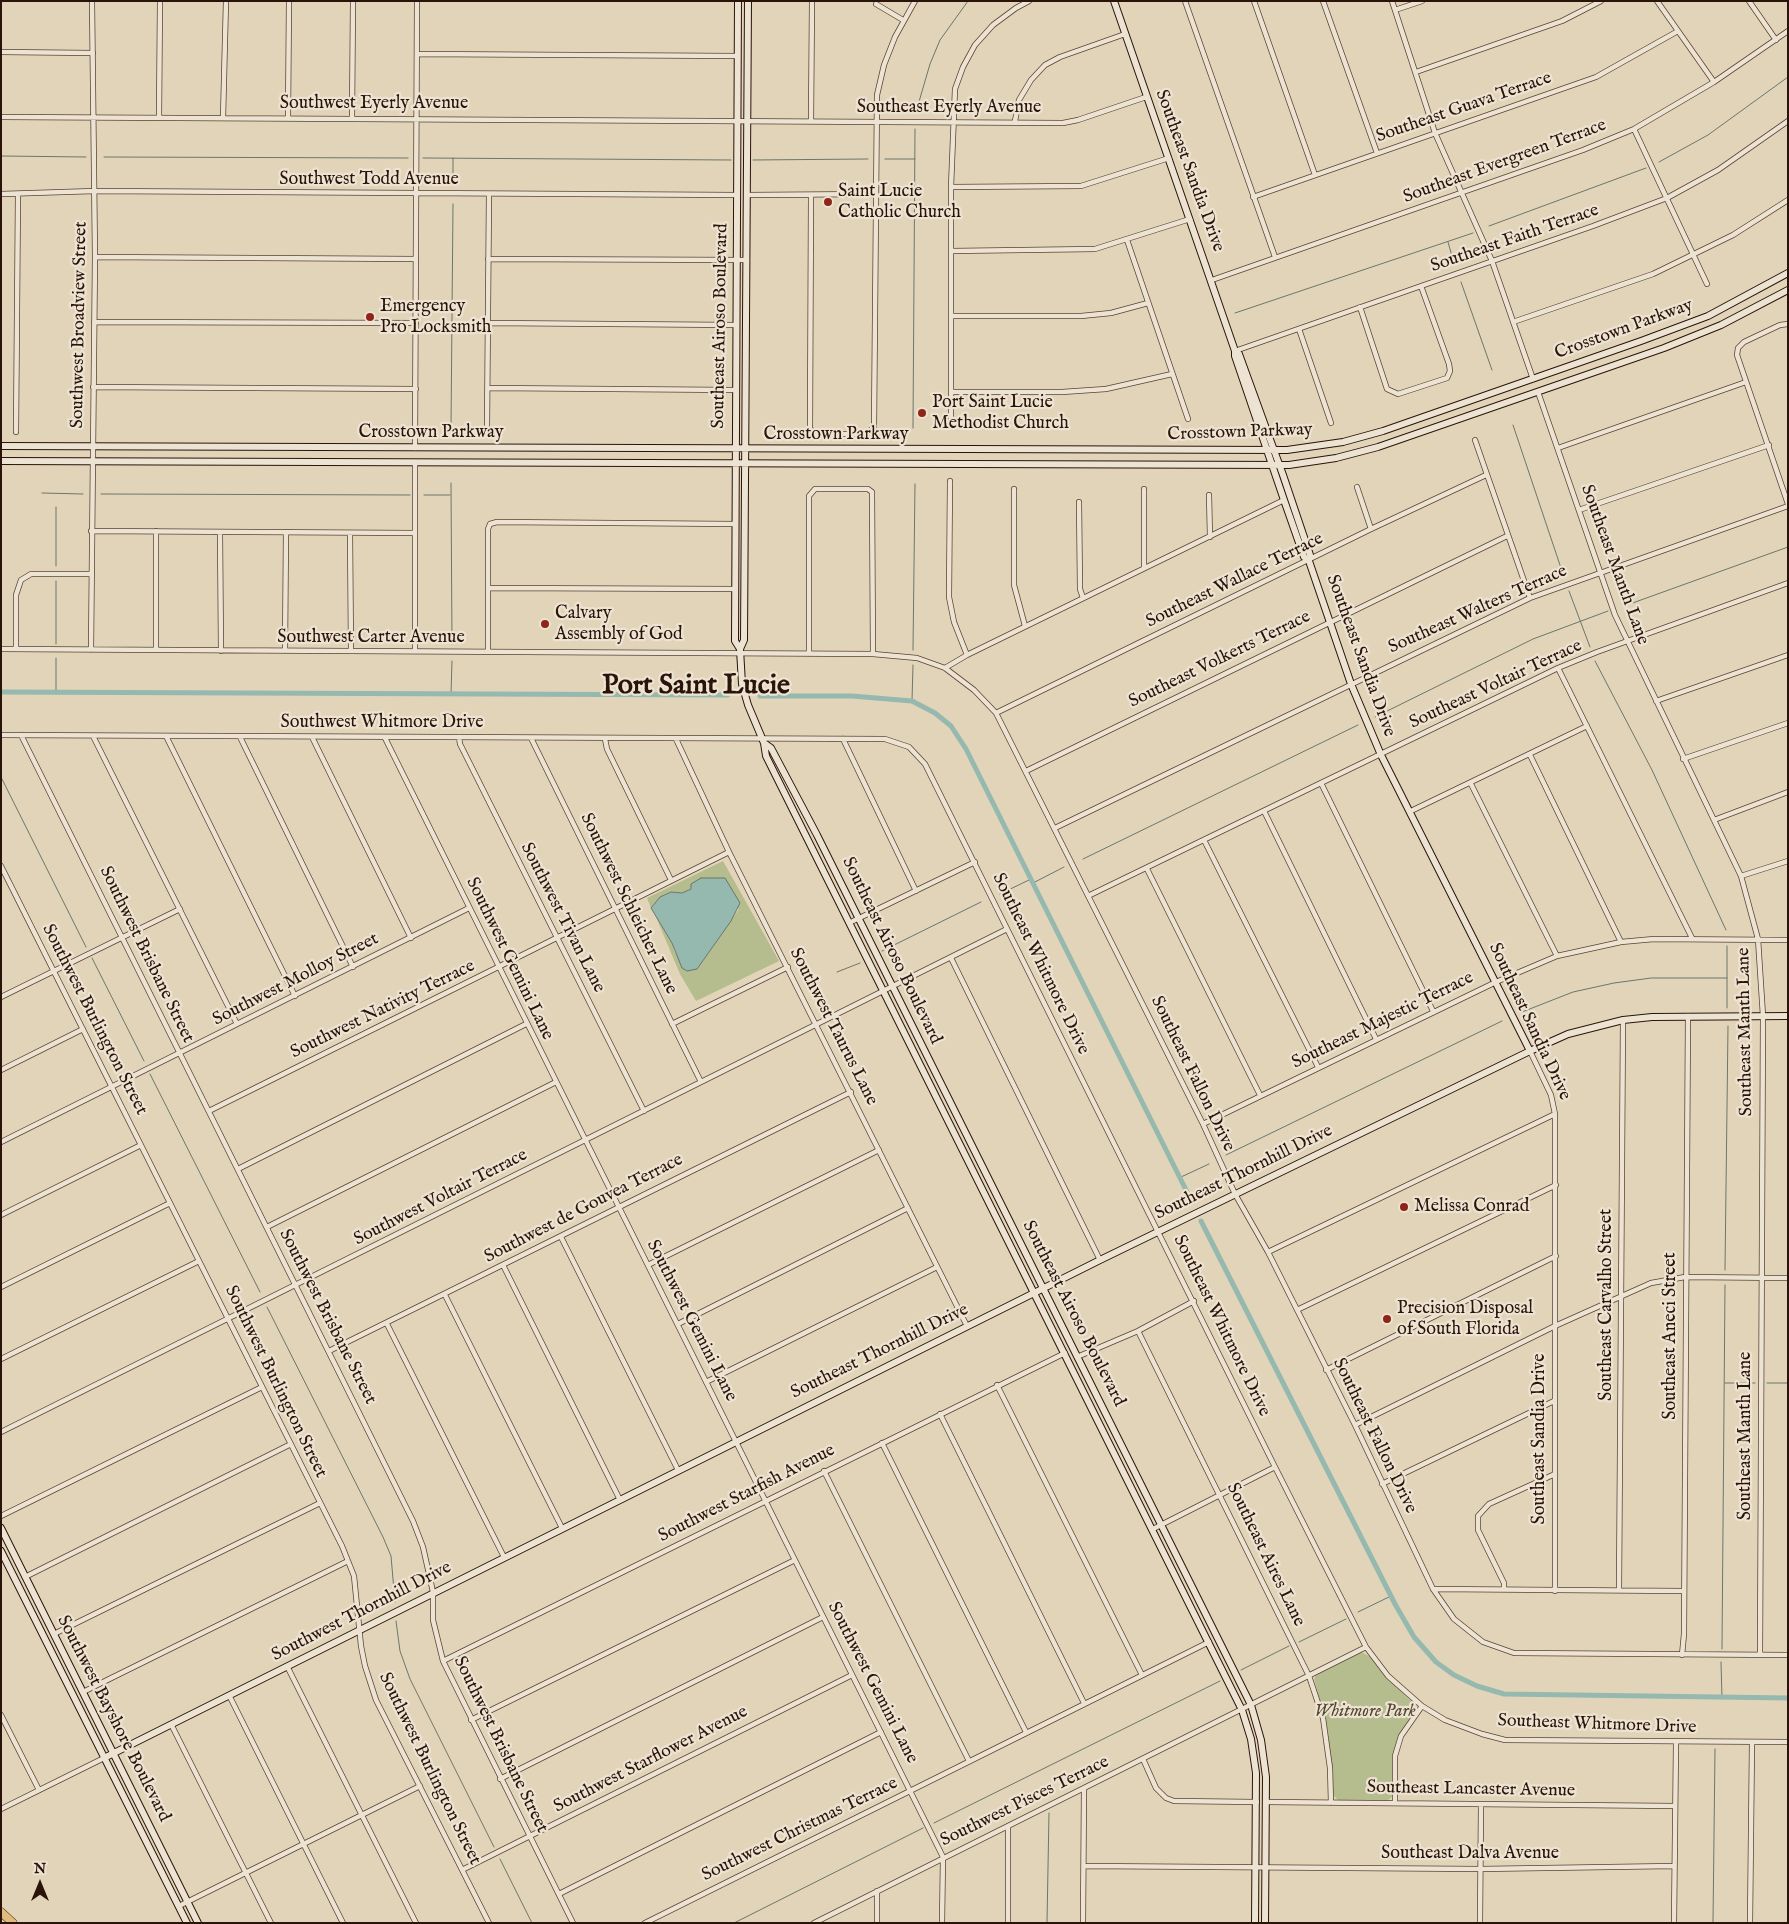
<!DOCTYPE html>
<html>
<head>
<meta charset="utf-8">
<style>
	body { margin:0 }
	#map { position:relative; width:1789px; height:1924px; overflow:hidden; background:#e2d4b9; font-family:"IM FELL English",serif }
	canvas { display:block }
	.frame { position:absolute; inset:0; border:2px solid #2a1308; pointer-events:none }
	.north { position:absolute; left:15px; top:1859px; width:50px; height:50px; -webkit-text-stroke:4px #ece3d2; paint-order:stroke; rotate:0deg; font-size:14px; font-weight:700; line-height:20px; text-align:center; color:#2a1308 }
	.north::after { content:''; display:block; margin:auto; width:18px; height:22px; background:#2a1308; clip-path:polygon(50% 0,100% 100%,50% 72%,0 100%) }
</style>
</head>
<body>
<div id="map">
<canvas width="1789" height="1924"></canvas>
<div class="frame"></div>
<div class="north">N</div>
</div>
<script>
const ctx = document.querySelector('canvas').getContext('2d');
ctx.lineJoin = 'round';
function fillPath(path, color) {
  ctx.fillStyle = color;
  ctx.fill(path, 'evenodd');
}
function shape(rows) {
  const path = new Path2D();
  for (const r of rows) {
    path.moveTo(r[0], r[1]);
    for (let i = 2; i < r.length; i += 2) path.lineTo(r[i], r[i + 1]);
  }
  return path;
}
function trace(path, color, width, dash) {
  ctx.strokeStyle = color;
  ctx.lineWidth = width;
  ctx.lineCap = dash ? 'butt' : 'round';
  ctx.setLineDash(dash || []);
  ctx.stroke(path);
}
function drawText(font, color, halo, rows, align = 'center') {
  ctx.font = font + ' "IM FELL English",serif';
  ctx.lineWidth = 4.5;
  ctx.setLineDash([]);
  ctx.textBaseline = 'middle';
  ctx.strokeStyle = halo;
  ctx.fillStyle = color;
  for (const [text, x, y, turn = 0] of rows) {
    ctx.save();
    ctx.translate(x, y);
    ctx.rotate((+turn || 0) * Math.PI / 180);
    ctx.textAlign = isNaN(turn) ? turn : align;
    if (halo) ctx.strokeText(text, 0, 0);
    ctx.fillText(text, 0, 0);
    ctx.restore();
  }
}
fillPath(shape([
	[723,861,779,961,696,1001,680,974,656,917,672,943,675,953,697,969,739,909,691,889,682,893,671,892,660,897,651,908,647,898],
	[1361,1652,1371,1657,1391,1682,1416,1706,1415,1713,1398,1737,1394,1753,1393,1796,1387,1801,1339,1801,1333,1795,1328,1731,1314,1679,1316,1674]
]), '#b5bc8e');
const water = shape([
	[701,878,725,878,740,903,731,921,697,969,687,971,682,968,672,943,651,908,660,897,671,892,682,893,691,889,691,884,701,878]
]);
fillPath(water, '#95b8af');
trace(water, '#6a766c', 1);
trace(shape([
	[916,112,930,64,940,40,968,1],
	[1,156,86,157],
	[104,157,408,158],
	[423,158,731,160],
	[453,158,453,184],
	[885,159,915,159],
	[753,160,868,159],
	[1659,162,1708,135,1788,77],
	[1489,226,1646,168],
	[1448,242,1454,263],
	[1461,282,1492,370],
	[1235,313,1473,233],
	[1513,425,1564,577],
	[451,428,453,204],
	[913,428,915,129],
	[451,483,452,644],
	[42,493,83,494],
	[101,494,410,495],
	[424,495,450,495],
	[56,566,56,507],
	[56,581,56,644],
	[1569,591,1590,647],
	[1627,605,1788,547],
	[913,650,915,484],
	[56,658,56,692],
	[1595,661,1652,770,1726,930],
	[451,694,452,661],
	[912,701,913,665],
	[1375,717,1533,639,1608,611],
	[1,777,86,947],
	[1083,859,1358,725],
	[1033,883,1064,867],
	[1000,894,1031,879],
	[1727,946,1727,1008],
	[882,951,981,902],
	[92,958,144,1061],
	[837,972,860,963],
	[1522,1012,1573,992,1614,983,1651,978,1727,978],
	[150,1074,260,1292],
	[1226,1155,1502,1021],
	[1181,1177,1209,1164],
	[1725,1270,1728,1026],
	[267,1307,383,1537,391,1556,395,1602],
	[1725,1383,1755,1383],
	[1767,1383,1788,1383],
	[1358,1612,1391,1596],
	[396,1621,400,1651,410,1679,494,1847],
	[1299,1642,1346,1619],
	[1722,1649,1725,1285],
	[1721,1662,1722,1698],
	[1241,1670,1289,1646],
	[934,1823,1220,1681],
	[500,1859,532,1923],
	[734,1923,923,1828],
	[1047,1923,1049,1813],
	[1713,1923,1715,1749]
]), '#6a766c', 1);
trace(shape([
	[1,692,728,695],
	[760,696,852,696,912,701,935,713,951,726,966,749,1192,1202],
	[1201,1221,1395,1604,1414,1637,1436,1662,1454,1675,1477,1686,1504,1694,1788,1698]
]), '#95b8af', 5);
const street = shape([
	[1185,1,1275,257],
	[1254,1,1315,175],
	[1323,1,1377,153],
	[1392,1,1435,133,1492,261,1533,379],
	[1657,1,1714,82],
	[1749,1,1776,40],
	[876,4,903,20],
	[1395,10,1422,1],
	[1,52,93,53],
	[417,54,738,56],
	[1416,72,1562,21,1601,1],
	[1,117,1063,123,1078,120,1146,97],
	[159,118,160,1],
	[223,118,226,1],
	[288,118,289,1],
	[352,118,353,1],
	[811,121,812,1],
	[1015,121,1019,100,1031,80,1045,65,1060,57,1125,34],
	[1634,129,1707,284],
	[951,187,1081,186,1169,158],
	[1,194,95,191,737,195],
	[747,195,876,194],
	[811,196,810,429,817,434,866,434,874,427,877,95,884,65,895,37,915,1],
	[1253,197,1596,77,1678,31],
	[1127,240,1188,419],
	[951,251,1095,249,1190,219],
	[95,257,416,259],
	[488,259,747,260],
	[1212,280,1583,150,1634,129,1714,82,1788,31],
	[1360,307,1387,389,1398,394,1447,378,1450,371,1449,364,1421,286],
	[951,316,1081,316,1111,313,1148,303],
	[94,322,416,323],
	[1513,322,1653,274,1733,235,1788,200],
	[488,323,736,325],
	[1788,324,1780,325,1744,342,1738,348,1737,355,1788,504],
	[1299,329,1331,423],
	[1235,351,1593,226,1667,198,1718,170,1788,121],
	[93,387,416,389],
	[488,388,735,390],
	[951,392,1062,392,1106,389,1172,374],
	[1538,392,1615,615,1741,876,1758,939,1763,1016,1760,1655],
	[951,422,951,187,955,89,963,67,975,45,993,25,1016,8,1029,1],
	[487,426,489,194],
	[16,432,18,194],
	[1475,440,1530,598],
	[415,448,417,1],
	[1558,448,1746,382],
	[950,481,949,597,954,622,967,655],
	[1357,487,1371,529],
	[1014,489,1014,585,1025,626],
	[1144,489,1144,568],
	[1209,495,1210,537],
	[1079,502,1080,589,1083,598],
	[1579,510,1769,445],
	[91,531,415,533],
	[220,532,221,651],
	[350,533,351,651],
	[488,588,735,589],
	[1,649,873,654,917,658,945,668,974,690,996,713,1203,1124,1235,1194,1268,1252,1355,1425,1433,1589,1454,1619,1483,1642,1514,1653,1788,1655],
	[16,649,16,595,21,580,31,574,91,574],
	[91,650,95,257,92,1],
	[156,650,156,531],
	[285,651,286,532],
	[415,651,415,462],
	[488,652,488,529,490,524,497,522,735,524],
	[809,654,809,496,815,489,868,489,872,492,873,654],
	[945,668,967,655,1284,500],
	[1558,668,1692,938],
	[1656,701,1788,655],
	[996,713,1371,529,1486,475],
	[1,735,885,739,909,747,925,764,1275,1467,1366,1647,1388,1676,1422,1706,1445,1720,1482,1734,1505,1740,1788,1742],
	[21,735,413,1521,423,1547,433,1592,433,1620,443,1661,573,1923],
	[93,736,237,1024],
	[166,736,295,996],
	[240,737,353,967],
	[312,737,411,938],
	[459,737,460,744,644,1111],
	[385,738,943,1857,942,1923],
	[531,738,701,1082],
	[605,739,607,749,671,880],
	[676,739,729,852,967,1326],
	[843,739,916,891],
	[1530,755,1621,942],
	[1683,759,1788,723],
	[1026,771,1507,536],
	[1321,783,1433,1011],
	[1471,784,1557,956],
	[1264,811,1376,1039],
	[1411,811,1587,726],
	[1714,820,1788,792],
	[1055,828,1530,598,1788,506],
	[1204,840,1318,1067],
	[1,866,342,1546,354,1576,361,1646,365,1666,376,1700,489,1923],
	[1147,869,1260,1095],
	[1741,876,1788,861],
	[1088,896,1558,668,1597,652,1788,583],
	[849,923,975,862],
	[951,958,1100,1260],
	[1,997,180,909],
	[672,1024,788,967],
	[1530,1051,1551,1095,1555,1114,1555,1591],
	[1,1070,83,1029],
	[209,1111,729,852],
	[1203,1124,1496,982,1557,956,1621,942,1654,939,1788,940],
	[1,1142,469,908],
	[238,1169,526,1024],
	[1,1215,141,1145],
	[267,1227,556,1082],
	[561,1237,678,1470],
	[1268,1252,1555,1114],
	[503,1265,620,1500],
	[648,1265,879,1150],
	[1,1287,170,1203],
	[445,1295,562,1528],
	[1297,1310,1556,1185],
	[387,1324,504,1557],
	[678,1324,908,1208],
	[1138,1331,1309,1676,1323,1718,1330,1768,1331,1803],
	[329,1351,851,1092],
	[1077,1357,1138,1331,1194,1301],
	[1,1359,199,1261],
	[1326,1370,1556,1256],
	[706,1382,937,1267],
	[997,1385,1142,1675],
	[940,1414,1084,1703],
	[1355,1425,1555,1326,1651,1283,1685,1277,1788,1278],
	[1,1432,1007,929],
	[882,1443,1026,1732],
	[824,1471,969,1761],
	[1382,1484,1554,1401],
	[1,1516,262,1387],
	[1153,1529,1275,1467],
	[25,1577,291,1444],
	[1433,1589,1683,1591],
	[1504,1589,1504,1583,1478,1530,1478,1516,1489,1504,1555,1474],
	[1619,1590,1623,1020],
	[54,1634,320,1503],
	[1682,1655,1684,1634,1688,1016],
	[443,1661,1065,1353],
	[287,1666,416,1923],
	[83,1692,348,1561],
	[229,1695,343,1923],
	[1,1715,39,1790],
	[471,1720,795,1560],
	[171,1724,271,1923],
	[1143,1759,1156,1788,1166,1798,1174,1801,1257,1802],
	[500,1779,823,1617],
	[1267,1802,1675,1806],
	[1395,1803,1395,1756,1401,1736,1422,1706],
	[1,1809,104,1758],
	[1084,1866,1480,1869,1674,1866],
	[462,1870,852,1675],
	[877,1891,877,1923],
	[559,1894,881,1732],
	[179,1906,420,1786],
	[645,1923,1209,1642],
	[814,1923,1366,1647],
	[1008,1923,1008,1826],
	[1083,1923,1084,1788],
	[1480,1923,1481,1805],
	[1674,1923,1676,1743],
	[1750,1923,1752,1742]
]);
const secondary = shape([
	[738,1,735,641,740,649],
	[748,1,744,640,740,649,742,684,748,705,764,743,766,756,1242,1710,1251,1739,1256,1773,1255,1923],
	[1114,1,1235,351,1239,354,1283,475,1310,555,1309,561,1351,684,1381,755,1530,1051],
	[1235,351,1235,356,1284,500,1304,557,1309,561],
	[1,446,1287,450,1343,442,1383,431,1641,341,1708,316,1788,273],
	[1,461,1289,465,1336,458,1378,447,1664,348,1721,325,1788,290],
	[764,743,771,748,817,835,1251,1705,1261,1740,1266,1777,1265,1923],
	[1,1528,198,1923],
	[1,1551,187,1923],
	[104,1758,1100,1260,1530,1051,1568,1034,1623,1020,1652,1017,1788,1016]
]);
const highway = shape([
	[1,1912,13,1923]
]);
trace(street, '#584334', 6);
trace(secondary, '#2a1308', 8);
trace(highway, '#2a1308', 9);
trace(street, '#ece3d2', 4.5);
trace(secondary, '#ece3d2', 6);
trace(highway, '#e1ba7c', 8);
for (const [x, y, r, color] of [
	[828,202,5,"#8f2418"],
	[370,317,5,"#8f2418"],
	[922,413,5,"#8f2418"],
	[545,624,5,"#8f2418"],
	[1404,1207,5,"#8f2418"],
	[1387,1319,5,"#8f2418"]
]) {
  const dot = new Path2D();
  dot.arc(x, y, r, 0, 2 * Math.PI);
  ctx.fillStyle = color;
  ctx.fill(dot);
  trace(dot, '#ece3d2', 2);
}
drawText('18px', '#2a1308', '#ece3d2', [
	["Southwest Eyerly Avenue",374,104],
	["Southeast Eyerly Avenue",949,108],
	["Southeast Guava Terrace",1464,108,-19],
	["Southeast Evergreen Terrace",1505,162,-20],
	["Southeast Sandia Drive",1189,171,70],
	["Southwest Todd Avenue",369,180],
	["Southeast Faith Terrace",1515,239,-19],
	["Southwest Broadview Street",80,325,-89],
	["Southeast Airoso Boulevard",721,326,-89],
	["Crosstown Parkway",1624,330,-20],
	["Crosstown Parkway",431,433],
	["Crosstown Parkway",1240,433,-2],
	["Crosstown Parkway",836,435],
	["Southeast Manth Lane",1614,565,70],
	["Southeast Wallace Terrace",1235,581,-26],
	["Southeast Walters Terrace",1478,610,-24],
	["Southwest Carter Avenue",371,638],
	["Southeast Sandia Drive",1360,656,70],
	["Southeast Volkerts Terrace",1220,660,-26],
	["Southeast Voltair Terrace",1496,685,-25],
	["Southwest Whitmore Drive",382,723],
	["Southwest Schleicher Lane",628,904,64],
	["Southwest Tivan Lane",562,918,63],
	["Southeast Airoso Boulevard",891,951,64],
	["Southwest Brisbane Street",146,955,64],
	["Southwest Gemini Lane",509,959,64],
	["Southeast Whitmore Drive",1040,964,64],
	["Southwest Molloy Street",296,980,-27],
	["Southwest Nativity Terrace",383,1010,-26],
	["Southwest Burlington Street",94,1020,63],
	["Southeast Majestic Terrace",1383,1021,-26],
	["Southeast Sandia Drive",1529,1022,65],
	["Southwest Taurus Lane",833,1027,63],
	["Southeast Manth Lane",1746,1032,-91],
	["Southeast Fallon Drive",1192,1074,64],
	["Southeast Thornhill Drive",1244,1173,-26],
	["Southwest Voltair Terrace",441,1198,-27],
	["Southwest de Gouvea Terrace",584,1209,-27],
	["Southeast Carvalho Street",1607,1305,-90],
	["Southeast Airoso Boulevard",1073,1314,63],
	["Southwest Brisbane Street",327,1317,63],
	["Southwest Gemini Lane",691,1321,63],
	["Southeast Whitmore Drive",1221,1326,64],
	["Southeast Aneci Street",1671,1336,-90],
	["Southeast Thornhill Drive",880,1352,-26],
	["Southwest Burlington Street",275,1382,64],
	["Southeast Fallon Drive",1374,1436,64],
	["Southeast Manth Lane",1746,1436,-90],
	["Southeast Sandia Drive",1540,1439,-90],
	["Southwest Starfish Avenue",747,1494,-27],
	["Southeast Aires Lane",1265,1555,64],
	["Southwest Thornhill Drive",362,1612,-27],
	["Southwest Gemini Lane",872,1683,63],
	["Southwest Bayshore Boulevard",113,1719,63],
	["Southeast Whitmore Drive",1597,1725,2],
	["Southwest Brisbane Street",500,1745,64],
	["Southwest Starflower Avenue",651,1760,-27],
	["Southwest Burlington Street",429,1769,64],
	["Southeast Lancaster Avenue",1471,1790,1],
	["Southwest Pisces Terrace",1025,1802,-26],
	["Southwest Christmas Terrace",800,1830,-26],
	["Southeast Dalva Avenue",1470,1854]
]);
drawText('18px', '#2a1308', '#ece3d2', [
	["Saint Lucie",838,192],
	["Catholic Church",838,213],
	["Emergency",380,307],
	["Pro Locksmith",380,328],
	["Port Saint Lucie",932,403],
	["Methodist Church",932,424],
	["Calvary",555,614],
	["Assembly of God",555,635],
	["Melissa Conrad",1414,1207],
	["Precision Disposal",1397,1309],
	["of South Florida",1397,1330]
], 'left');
drawText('italic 18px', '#544630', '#ece3d2', [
	["Whitmore Park",1365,1712]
]);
drawText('bold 28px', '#2a1308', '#ece3d2', [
	["Port Saint Lucie",696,687]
]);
</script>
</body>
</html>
